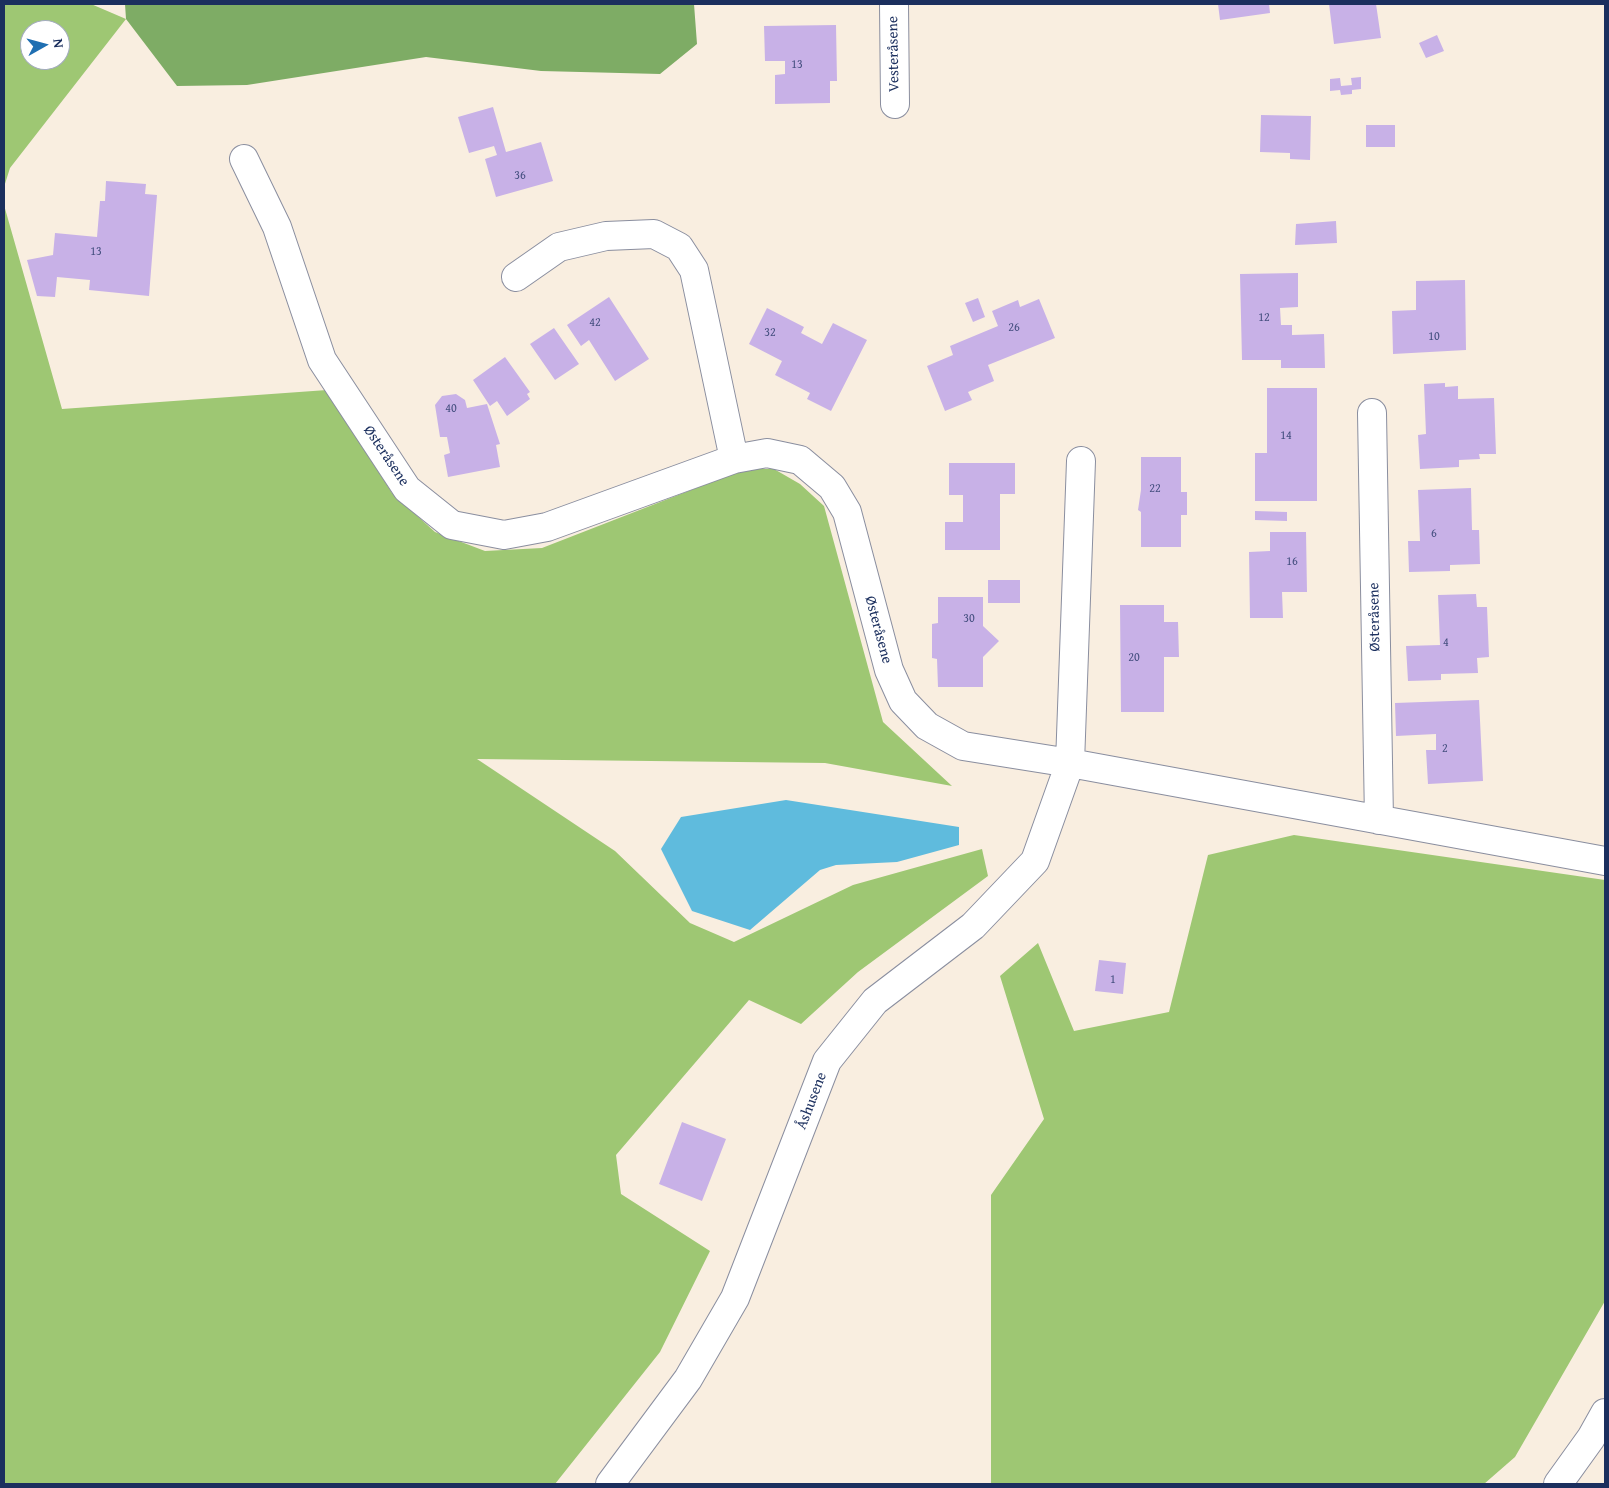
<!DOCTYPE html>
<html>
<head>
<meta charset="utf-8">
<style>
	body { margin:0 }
	#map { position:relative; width:1609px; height:1488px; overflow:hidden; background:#f9eee0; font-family:"Gentium Book Plus",serif }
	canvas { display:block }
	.frame { position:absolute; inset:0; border:5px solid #1b2f5e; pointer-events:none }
	.north { position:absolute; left:20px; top:20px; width:50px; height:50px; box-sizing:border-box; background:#fff; border:1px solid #a4acbf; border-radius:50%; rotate:83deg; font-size:14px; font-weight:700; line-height:20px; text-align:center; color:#1b2f5e }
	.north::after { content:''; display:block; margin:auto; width:18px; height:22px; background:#1f6fb2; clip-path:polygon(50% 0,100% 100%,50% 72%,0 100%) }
</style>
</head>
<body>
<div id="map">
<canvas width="1609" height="1488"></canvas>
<div class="frame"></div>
<div class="north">N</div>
</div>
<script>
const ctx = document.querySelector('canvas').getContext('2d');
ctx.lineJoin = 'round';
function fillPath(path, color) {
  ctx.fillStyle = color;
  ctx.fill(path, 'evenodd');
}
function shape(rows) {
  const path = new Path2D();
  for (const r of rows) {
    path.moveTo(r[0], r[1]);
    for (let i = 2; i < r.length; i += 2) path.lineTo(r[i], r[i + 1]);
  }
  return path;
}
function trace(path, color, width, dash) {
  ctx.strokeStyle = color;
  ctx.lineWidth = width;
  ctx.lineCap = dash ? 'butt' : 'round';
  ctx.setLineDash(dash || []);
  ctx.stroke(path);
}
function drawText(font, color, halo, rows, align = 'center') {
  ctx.font = font + ' "Gentium Book Plus",serif';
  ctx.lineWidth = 4;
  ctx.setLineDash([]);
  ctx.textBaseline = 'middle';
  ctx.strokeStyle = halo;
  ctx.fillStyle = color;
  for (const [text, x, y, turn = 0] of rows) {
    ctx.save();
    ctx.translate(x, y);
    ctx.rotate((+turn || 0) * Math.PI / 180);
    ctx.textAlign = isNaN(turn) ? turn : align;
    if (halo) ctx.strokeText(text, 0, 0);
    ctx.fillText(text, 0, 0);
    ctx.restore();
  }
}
fillPath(shape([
	[4,4,91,4,126,19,10,168,4,187],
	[30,30,60,30,60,60,30,60],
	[4,205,62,409,327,390,392,493,435,532,485,551,542,548,745,469,774,469,800,484,824,506,883,722,952,786,825,763,477,759,615,851,690,923,734,942,853,885,982,849,988,876,858,972,801,1024,749,1000,616,1155,621,1194,710,1251,660,1352,555,1484,4,1484],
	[1294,835,1605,880,1605,1301,1515,1457,1484,1484,991,1484,991,1195,1044,1119,1000,976,1038,943,1074,1031,1169,1012,1208,855]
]), '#9ec773');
fillPath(shape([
	[125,4,694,4,697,44,660,74,541,71,426,57,247,85,177,86,126,19]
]), '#7eac65');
fillPath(shape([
	[786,800,959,827,959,845,897,862,836,865,820,870,750,930,692,911,661,849,681,817]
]), '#5fbbdd');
fillPath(shape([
	[1218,4,1269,4,1270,13,1220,20],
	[1329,4,1376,4,1381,38,1334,44],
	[836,25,837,81,830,81,830,103,775,104,775,75,785,74,785,61,765,61,764,26],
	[1437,35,1444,51,1426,58,1419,43],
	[1361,77,1361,89,1352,90,1352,94,1341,95,1340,90,1330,91,1330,79,1340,78,1341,86,1352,85,1351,78],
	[493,107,506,152,541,142,553,181,496,197,485,159,497,155,494,146,469,153,458,117],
	[1261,115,1311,116,1310,160,1290,159,1290,153,1260,152],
	[1366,125,1395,125,1395,147,1366,147],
	[106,181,146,184,145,194,157,195,149,296,89,290,90,280,57,277,55,297,37,296,27,260,53,255,55,233,97,237,100,201,105,201],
	[1336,221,1337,243,1295,245,1296,224],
	[1298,273,1298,307,1280,308,1281,325,1292,325,1292,335,1324,334,1325,368,1281,368,1281,360,1242,360,1240,274],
	[1465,280,1466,350,1393,354,1392,311,1416,310,1416,281],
	[609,297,649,359,615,381,589,340,581,346,567,325],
	[978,298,985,317,973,322,965,303],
	[1039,299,1055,338,988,365,994,381,968,392,972,400,945,411,927,366,953,355,950,346,998,326,992,311,1018,300,1020,307],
	[767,308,804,327,801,333,822,344,833,323,867,340,831,411,807,399,810,393,775,375,782,361,749,344],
	[554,328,579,364,555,380,530,344],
	[505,357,530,392,527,394,530,399,507,416,497,401,490,406,473,380],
	[1445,383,1445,387,1458,386,1458,399,1494,398,1496,454,1479,454,1480,459,1459,460,1459,467,1420,469,1418,435,1426,434,1424,384],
	[1267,388,1317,388,1317,501,1255,501,1255,453,1267,453],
	[456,394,465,400,467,408,487,404,500,444,496,445,500,467,448,477,444,455,450,453,447,437,440,437,435,405,442,396],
	[1141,457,1181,457,1181,492,1187,492,1187,515,1181,515,1181,547,1141,547,1141,512,1138,510,1141,490],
	[949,463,1015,463,1015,494,1000,494,1000,550,945,550,945,522,963,522,963,495,949,495],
	[1471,488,1472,530,1479,530,1480,564,1450,565,1450,571,1409,572,1408,541,1420,541,1418,490],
	[1255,511,1287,512,1287,521,1255,520],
	[1270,532,1306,532,1307,592,1282,592,1283,618,1250,618,1249,552,1270,551],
	[988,580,1020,580,1020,603,988,603],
	[1476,594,1477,607,1487,607,1489,657,1477,658,1478,673,1441,674,1441,680,1408,681,1406,646,1440,645,1438,595],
	[938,597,983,597,983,626,999,641,983,657,983,687,938,687,937,659,932,658,932,624,938,623],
	[1120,605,1164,605,1164,622,1178,622,1179,657,1164,657,1164,712,1121,712],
	[1479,700,1483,781,1428,784,1426,750,1436,750,1436,734,1396,736,1395,703],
	[1099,960,1126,963,1123,994,1095,991],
	[682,1122,726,1139,702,1201,659,1184]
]), '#c8b1e7');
const minor = shape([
	[894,4,895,104],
	[244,159,277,227,322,360,407,489,452,525,504,535,547,527,734,459,767,453,800,460,832,487,847,512,889,670,903,701,927,726,963,746,1070,763,1605,861],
	[516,277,559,247,606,236,654,234,679,247,694,270,734,459],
	[1372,413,1379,820],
	[610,1484,688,1379,735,1298,827,1061,875,1001,973,926,1035,861,1070,763,1081,461],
	[1558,1484,1591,1438,1605,1413]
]);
trace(minor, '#8a8e9f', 30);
trace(minor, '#fff', 28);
drawText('12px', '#465080', null, [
	["13",797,65],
	["36",520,176],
	["13",96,252],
	["12",1264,318],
	["42",595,323],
	["26",1014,328],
	["32",770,333],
	["10",1434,337],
	["40",451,409],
	["14",1286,436],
	["22",1155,489],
	["6",1434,534],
	["16",1292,562],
	["30",969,619],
	["4",1446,643],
	["20",1134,658],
	["2",1445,749],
	["1",1113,980]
]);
drawText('15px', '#1b2f5e', '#fff', [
	["Vesteråsene",894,54,-91],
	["Østeråsene",386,456,56],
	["Østeråsene",1375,617,-91],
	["Østeråsene",878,630,75],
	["Åshusene",812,1101,-69]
]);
</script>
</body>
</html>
